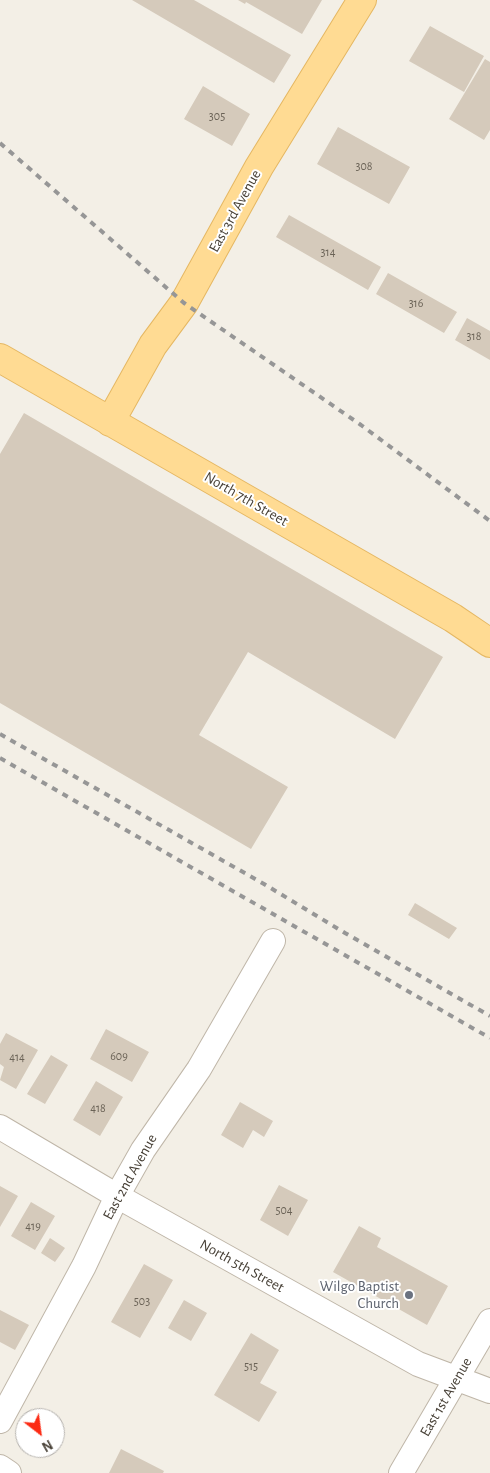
<!DOCTYPE html>
<html>
<head>
<meta charset="utf-8">
<style>
	body { margin:0 }
	#map { position:relative; width:490px; height:1473px; overflow:hidden; background:#f3efe6; font-family:"Alegreya Sans",sans-serif }
	canvas { display:block }
	.north { position:absolute; left:15px; top:1408px; width:50px; height:50px; box-sizing:border-box; background:#fff; border:1px solid #b5b2ae; border-radius:50%; rotate:150deg; font-size:14px; font-weight:700; line-height:20px; text-align:center; color:#463f35 }
	.north::after { content:''; display:block; margin:auto; width:18px; height:22px; background:#fc2b14; clip-path:polygon(50% 0,100% 100%,50% 72%,0 100%) }
</style>
</head>
<body>
<div id="map">
<canvas width="490" height="1473"></canvas>
<div class="north">N</div>
</div>
<script>
const ctx = document.querySelector('canvas').getContext('2d');
ctx.lineJoin = 'round';
function fillPath(path, color) {
  ctx.fillStyle = color;
  ctx.fill(path, 'evenodd');
}
function shape(rows) {
  const path = new Path2D();
  for (const r of rows) {
    path.moveTo(r[0], r[1]);
    for (let i = 2; i < r.length; i += 2) path.lineTo(r[i], r[i + 1]);
  }
  return path;
}
function trace(path, color, width, dash) {
  ctx.strokeStyle = color;
  ctx.lineWidth = width;
  ctx.lineCap = dash ? 'butt' : 'round';
  ctx.setLineDash(dash || []);
  ctx.stroke(path);
}
function drawText(font, color, halo, rows, align = 'center') {
  ctx.font = font + ' "Alegreya Sans",sans-serif';
  ctx.lineWidth = 4;
  ctx.setLineDash([]);
  ctx.textBaseline = 'middle';
  ctx.strokeStyle = halo;
  ctx.fillStyle = color;
  for (const [text, x, y, turn = 0] of rows) {
    ctx.save();
    ctx.translate(x, y);
    ctx.rotate((+turn || 0) * Math.PI / 180);
    ctx.textAlign = isNaN(turn) ? turn : align;
    if (halo) ctx.strokeText(text, 0, 0);
    ctx.fillText(text, 0, 0);
    ctx.restore();
  }
}
fillPath(shape([
	[132,0,194,0,291,55,274,83],
	[238,0,322,0,302,34,246,2,245,4],
	[430,26,484,56,464,92,409,61],
	[485,59,490,62,490,130,484,140,449,119],
	[203,86,250,114,232,146,184,119],
	[338,127,410,167,389,204,317,164],
	[289,215,381,267,368,290,276,237],
	[388,273,457,312,444,333,376,294],
	[467,318,490,331,490,360,455,340],
	[24,413,443,657,395,739,248,652,199,735,288,787,251,849,0,703,0,454],
	[415,903,457,928,449,939,408,915],
	[106,1029,149,1052,132,1082,90,1059],
	[6,1033,38,1050,16,1089,0,1080,4,1067,0,1064,0,1044],
	[51,1055,68,1065,45,1104,27,1094],
	[96,1081,123,1097,100,1136,73,1120],
	[240,1102,273,1121,264,1137,253,1130,243,1148,221,1135],
	[279,1185,308,1200,288,1236,260,1220],
	[0,1186,18,1196,0,1227],
	[31,1202,55,1216,35,1250,11,1236],
	[359,1226,381,1238,377,1247,448,1286,427,1325,333,1272],
	[50,1238,65,1248,55,1262,41,1253],
	[144,1264,173,1280,140,1338,111,1322],
	[184,1300,207,1313,191,1341,168,1328],
	[0,1310,29,1325,15,1350,0,1342],
	[251,1333,279,1350,260,1383,277,1392,259,1422,214,1395],
	[121,1449,164,1471,163,1473,109,1473]
]), '#d5cabb');
const minor = shape([
	[0,1127,117,1196,418,1364,490,1391],
	[0,1421,84,1266,117,1196,143,1150,199,1069,273,941],
	[0,1467,9,1473],
	[401,1473,490,1321]
]);
const major = shape([
	[0,358,453,618,490,643],
	[110,422,153,345,184,303,259,167,362,0]
]);
trace(minor, '#bfb6a8', 26);
trace(major, '#e5b762', 30);
trace(minor, '#fff', 24);
trace(major, '#ffdb93', 28);
trace(shape([
	[0,143,184,303,361,425,490,521],
	[0,734,264,884,345,933,490,1016],
	[0,758,490,1038]
]), '#969696', 4, [6, 6]);
for (const [x, y, r, color] of [
	[409,1295,5,"#6b7280"]
]) {
  const dot = new Path2D();
  dot.arc(x, y, r, 0, 2 * Math.PI);
  ctx.fillStyle = color;
  ctx.fill(dot);
  trace(dot, '#fff', 2);
}
drawText('12px', '#6a6256', null, [
	["305",217,116],
	["308",364,166],
	["314",328,252],
	["316",416,303],
	["318",474,336],
	["609",119,1056],
	["414",17,1057],
	["418",98,1108],
	["504",284,1210],
	["419",33,1226],
	["503",142,1301],
	["515",251,1366]
]);
drawText('15px', '#463f35', '#fff', [
	["East 3rd Avenue",235,211,-61],
	["North 7th Street",246,499,30],
	["East 2nd Avenue",130,1177,-61],
	["North 5th Street",242,1266,29],
	["East 1st Avenue",446,1397,-60]
]);
drawText('15px', '#5b616d', '#fff', [
	["Wilgo Baptist",399,1286],
	["Church",399,1303]
], 'right');
</script>
</body>
</html>
